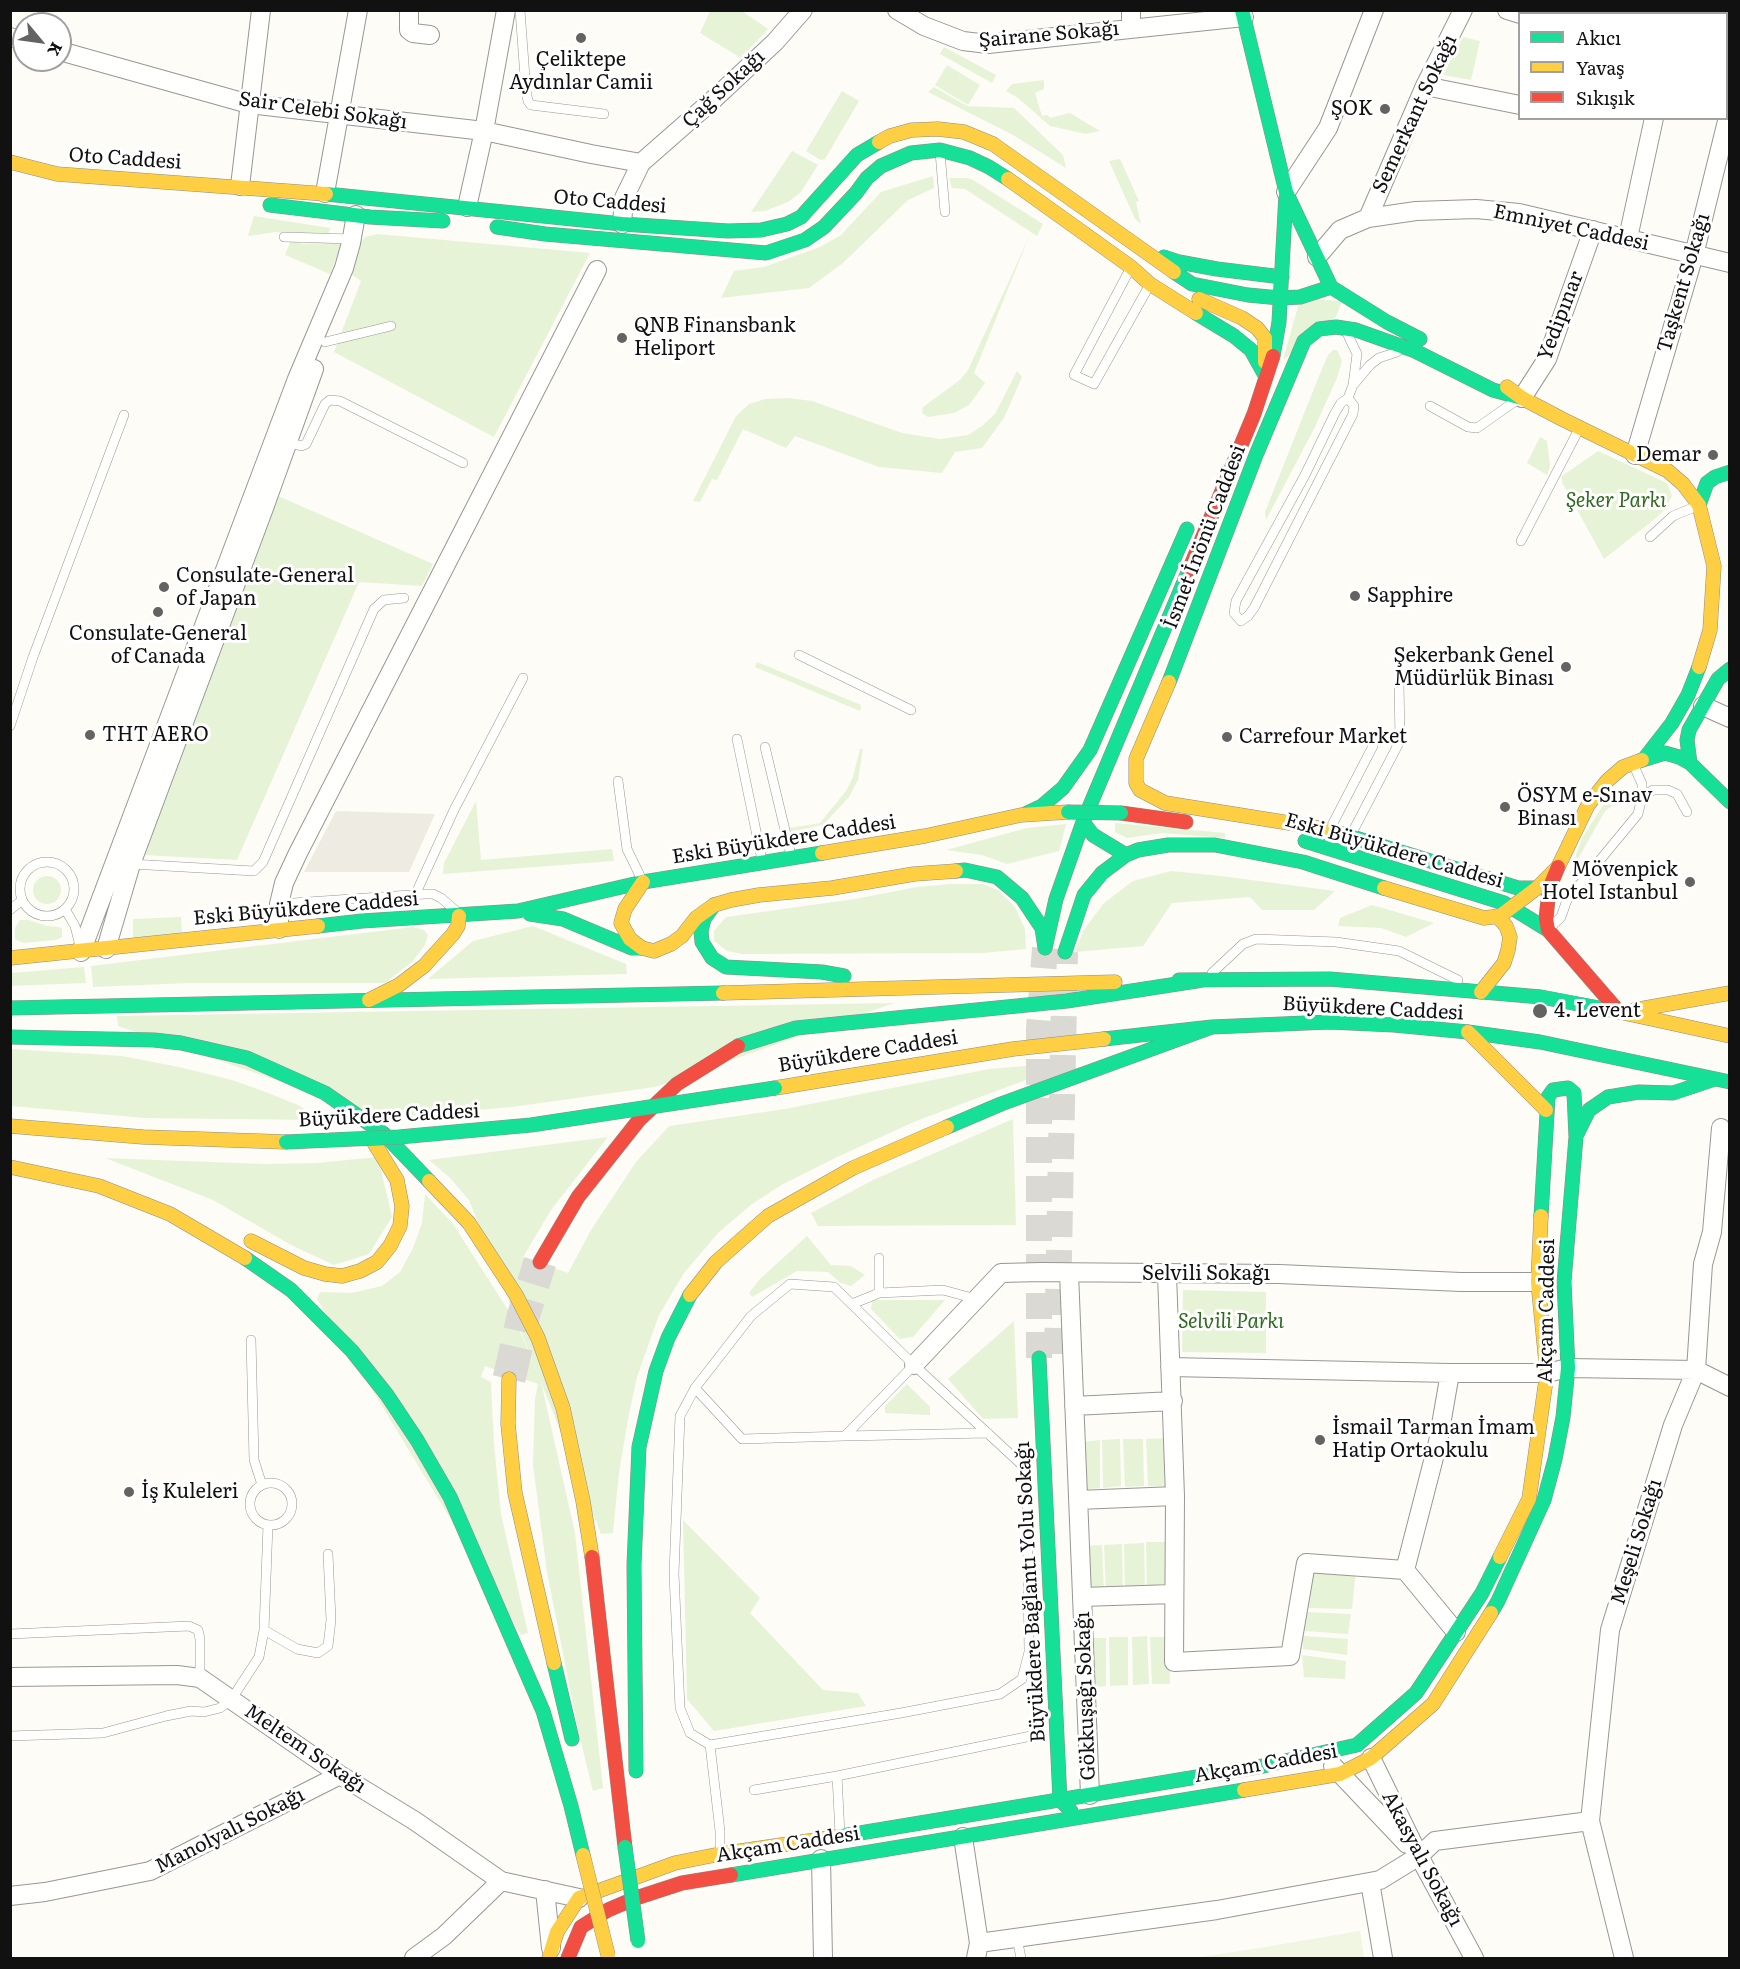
<!DOCTYPE html>
<html>
<head>
<meta charset="utf-8">
<style>
	body { margin:0 }
	#map { position:relative; width:1740px; height:1969px; overflow:hidden; background:#fdfcf7; font-family:Literata,serif }
	canvas { display:block }
	.frame { position:absolute; inset:0; border:12px solid #111; pointer-events:none }
	.legend { position:absolute; left:1518px; top:12px; width:210px; height:108px; box-sizing:border-box; background:#fff; border:2px solid #a0a0a0; margin:0; padding:8px 10px; list-style:none; font-size:18px; color:#111 }
	.legend li { display:flex; align-items:center; gap:12px; height:30px }
	.legend b { width:30px; border:2px solid #a0a0a0 }
	.north { position:absolute; left:12px; top:12px; width:60px; height:60px; box-sizing:border-box; background:#fff; border:2px solid #a0a0a0; border-radius:50%; rotate:119deg; font-size:16px; font-weight:700; line-height:24px; text-align:center; color:#111 }
	.north::after { content:''; display:block; margin:auto; width:21px; height:27px; background:#646362; clip-path:polygon(50% 0,100% 100%,50% 72%,0 100%) }
</style>
</head>
<body>
<div id="map">
<canvas width="1740" height="1969"></canvas>
<div class="frame"></div>
<ul class="legend">
<li><b style="height:8px;background:#16e098"></b>Akıcı</li>
<li><b style="height:8px;background:#ffcf43"></b>Yavaş</li>
<li><b style="height:8px;background:#f24e42"></b>Sıkışık</li>
</ul>
<div class="north">K</div>
</div>
<script>
const ctx = document.querySelector('canvas').getContext('2d');
ctx.lineJoin = 'round';
function fillPath(path, color) {
  ctx.fillStyle = color;
  ctx.fill(path, 'evenodd');
}
function shape(rows) {
  const path = new Path2D();
  for (const r of rows) {
    if (r.length === 3) {
      path.moveTo(r[0] + r[2], r[1]);
      path.arc(r[0], r[1], r[2], 0, 2 * Math.PI);
      continue;
    }
    path.moveTo(r[0], r[1]);
    for (let i = 2; i < r.length; i += 2) path.lineTo(r[i], r[i + 1]);
  }
  return path;
}
function trace(path, color, width, dash) {
  ctx.strokeStyle = color;
  ctx.lineWidth = width;
  ctx.lineCap = dash ? 'butt' : 'round';
  ctx.setLineDash(dash || []);
  ctx.stroke(path);
}
function drawText(font, color, halo, rows, align = 'center') {
  ctx.font = font + ' Literata,serif';
  ctx.lineWidth = 6;
  ctx.setLineDash([]);
  ctx.textBaseline = 'middle';
  ctx.strokeStyle = halo;
  ctx.fillStyle = color;
  for (const [text, x, y, turn = 0] of rows) {
    ctx.save();
    ctx.translate(x, y);
    ctx.rotate((+turn || 0) * Math.PI / 180);
    ctx.textAlign = isNaN(turn) ? turn : align;
    if (halo) ctx.strokeText(text, 0, 0);
    ctx.fillText(text, 0, 0);
    ctx.restore();
  }
}
fillPath(shape([
	[710,11,742,11,768,29,741,58,700,33],
	[1463,37,1480,41,1471,80,1443,75],
	[944,47,996,75,992,83,940,54],
	[947,65,980,85,968,105,935,85],
	[1044,80,1044,89,1035,93,1042,116,1048,115,1050,118,1070,113,1100,131,1086,134,1050,126,1018,98,1006,91,1012,84],
	[934,87,967,106,1014,108,1063,155,1066,168,1013,135,928,92],
	[842,91,859,101,825,159,821,160,806,151],
	[792,151,818,165,801,192,788,202,765,211,751,212],
	[1120,159,1139,201,1136,202,1141,224,1135,219,1109,161],
	[933,176,934,188,908,200,843,263,809,288,721,298,734,271,764,267,820,247,841,235,881,192],
	[949,178,967,178,973,180,1043,224,1037,236,965,189,952,188],
	[254,216,330,228,328,236,276,232,248,236],
	[377,234,590,253,494,437,334,352,361,281,348,272,359,244,365,237],
	[1029,237,974,373,985,383,969,405,954,413,928,417,922,413,923,407,960,380,968,370],
	[291,240,303,244,339,242,341,246,330,274,285,255],
	[1303,298,1342,301,1336,317,1283,360,1299,303],
	[1333,350,1337,350,1342,361,1337,378,1315,427,1266,520,1265,512,1317,381,1328,355],
	[1017,371,1022,377,1004,418,982,448,955,452,942,473,879,467,795,436,786,448,743,429,717,480,712,479,700,502,693,501,736,416,749,404,765,399,788,398,812,401,902,433,940,439,968,435,982,426,995,414],
	[1540,437,1547,441,1550,466,1547,475,1527,463],
	[1598,451,1667,483,1672,496,1665,509,1656,518,1604,559,1562,482,1562,476],
	[276,495,433,564,422,586,359,582,237,860,144,855],
	[757,662,861,705,860,711,755,667],
	[860,749,863,749,858,780,849,797,823,825,789,832,789,828,820,823,846,791,853,777],
	[1628,789,1627,796,1605,811,1569,875,1582,838,1607,799,1613,791],
	[476,801,481,860,612,849,614,861,443,874,444,863],
	[1115,823,1225,833,1225,838,1162,833,1127,838,1115,832],
	[1066,824,1059,851,1007,864,982,855,946,850,1027,828],
	[1171,871,1221,876,1335,891,1314,910,1262,910,1250,897,1172,903,1143,946,1075,952,1083,931,1104,903,1133,881],
	[47,890,14],
	[951,884,983,884,998,890,1015,907,1025,929,1026,949,983,953,742,954,727,951,714,941,714,931,726,917,855,899,917,887],
	[1372,905,1434,923,1406,937,1381,928,1338,926,1340,918],
	[181,917,182,933,133,940,133,919],
	[20,920,29,920,47,926,59,927,62,929,62,937,56,940,23,943,15,939,15,928],
	[533,926,626,964,627,974,428,979,473,941],
	[413,927,424,930,428,935,425,945,412,962,385,983,190,983,93,987,91,966],
	[84,967,86,983,11,986,11,973],
	[894,1003,655,1087,512,1107,387,1118,118,1026,117,1016],
	[11,1049,122,1056,179,1067,232,1080,263,1091,298,1105,322,1120,145,1118,11,1106],
	[1049,1064,1050,1071,916,1121,835,1158,783,1184,752,1204,719,1232,684,1273,659,1315,637,1377,628,1419,619,1473,613,1533,601,1534,469,1200,449,1177,429,1160,608,1137,551,1210,523,1257,568,1273,591,1230,636,1162,669,1126,785,1109,989,1069],
	[1013,1119,1016,1225,818,1226,811,1213,875,1179],
	[378,1157,392,1217,369,1254,334,1265,291,1245,213,1200,105,1158,264,1164,317,1163],
	[425,1194,453,1224,517,1324,541,1382,575,1533,603,1788,593,1791,578,1730,547,1572,533,1465,535,1399,538,1384,485,1366,481,1377,491,1382,494,1444,501,1514,528,1633,521,1635,317,1299,320,1292,351,1293,382,1286,400,1272,413,1248,422,1223],
	[807,1236,831,1265,851,1266,865,1275,851,1286,841,1283,828,1272,797,1271,752,1297,749,1293,759,1280],
	[1183,1290,1266,1292,1266,1353,1182,1352],
	[872,1300,945,1300,913,1337,900,1339,871,1309],
	[1014,1321,1018,1418,983,1419,948,1379],
	[907,1384,930,1407,930,1415,885,1413,885,1406],
	[1166,1438,1166,1486,1148,1486,1146,1439],
	[1120,1439,1121,1486,1103,1488,1102,1440],
	[1123,1439,1143,1439,1144,1486,1125,1487],
	[1100,1440,1100,1488,1082,1490,1081,1442],
	[683,1520,760,1598,750,1613,823,1690,858,1693,866,1706,714,1731,687,1699],
	[1146,1542,1167,1542,1168,1589,1147,1589],
	[1144,1543,1145,1590,1125,1591,1124,1544],
	[1122,1544,1123,1591,1106,1592,1104,1545],
	[1102,1545,1104,1592,1084,1594,1083,1546],
	[1313,1568,1356,1570,1352,1609,1308,1608],
	[1307,1612,1351,1614,1348,1634,1304,1631],
	[1147,1636,1149,1684,1133,1685,1132,1637],
	[1303,1636,1348,1639,1347,1655,1303,1649],
	[1109,1637,1128,1637,1128,1685,1110,1686],
	[1150,1637,1169,1637,1170,1684,1152,1684],
	[1088,1638,1106,1638,1106,1686,1088,1688],
	[1302,1655,1346,1661,1345,1679,1304,1677]
]), '#e7f3d7');
fillPath(shape([
	[1360,1931,1364,1958,1193,1958,1253,1949]
]), '#f0f6e1');
fillPath(shape([
	[336,811,435,814,409,872,304,872]
]), '#edebe2');
trace(shape([
	[1057,1354,1065,952],
	[1039,1358,1039,1029,1045,948]
]), '#dad9d4', 26, [26, 13]);
trace(shape([
	[509,1379,523,1317,540,1262]
]), '#dad9d4', 33, [33, 16]);
const lane = shape([
	[520,10,526,91,528,101,531,105,604,114],
	[940,152,945,212],
	[284,237,352,239],
	[1130,269,1074,375,1094,384,1149,286],
	[1347,333,1357,354,1353,385,1348,398],
	[325,342,391,326],
	[1354,384,1370,365,1379,358,1397,352],
	[1348,398,1354,406,1353,414,1254,608,1248,616,1241,621,1234,613,1236,601,1305,475,1335,413,1341,403,1348,398],
	[1430,406,1468,427,1477,428,1514,402],
	[288,442,301,446,306,444,325,404,330,400,340,401,463,463],
	[1650,537,1673,516,1697,506],
	[1521,541,1579,429],
	[799,655,911,710],
	[10,726,33,657,124,415],
	[737,739,762,860],
	[765,747,791,855],
	[618,781,627,849,642,880],
	[1642,797,1653,790,1668,790,1677,794,1687,812],
	[1330,829,1373,746],
	[1352,833,1400,741,1399,682],
	[47,889,27],
	[131,864,254,871,263,862,374,609,384,600,404,598],
	[416,893,454,810,523,678],
	[279,904,425,894,433,894,441,898,455,910],
	[65,909,75,926,80,946],
	[10,910,22,900],
	[1552,926,1561,917,1567,900,1638,814,1642,797,1642,784,1634,766],
	[1212,973,1243,944,1256,939,1336,942,1399,951,1458,980],
	[790,1284,834,1287,914,1365,1022,1465,1027,1481,1029,1652,1022,1679,1000,1694,901,1713,710,1745,690,1733,680,1708,674,1574,680,1416,695,1388,751,1316,790,1284],
	[879,1293,879,1258],
	[852,1304,879,1293,943,1290,976,1299],
	[251,1340,254,1460,262,1485],
	[695,1388,742,1439,845,1436,914,1365],
	[845,1436,988,1433],
	[271,1504,21],
	[264,1630,297,1649,318,1653,328,1646,331,1620,328,1554],
	[10,1634,189,1626,198,1630,200,1639,200,1678],
	[10,1736,103,1733,166,1716,191,1711,204,1712,220,1708,231,1700,259,1657,264,1630,268,1525],
	[710,1745,720,1831,720,1853],
	[837,1776,840,1834],
	[754,1790,837,1776,1031,1736],
	[1017,1938,1021,1958]
]);
const street = shape([
	[409,10,409,30,413,33,430,35],
	[897,10,924,26,963,41,988,44,1244,17],
	[1507,10,1520,14],
	[1613,14,1614,10],
	[1675,14,1676,10],
	[1131,29,1131,10],
	[10,37,24,41],
	[60,51,249,104,484,131,591,154,641,163],
	[1425,86,1520,105],
	[240,186,261,10],
	[1286,192,1328,128,1374,10],
	[325,193,358,10],
	[467,207,484,131,506,10],
	[1368,218,1425,86,1463,10],
	[622,224,624,198,641,163,714,99,775,42,803,10],
	[1628,238,1654,118],
	[1317,257,1340,230,1368,218,1416,211,1476,209,1519,213,1730,263],
	[1522,398,1547,359,1593,230],
	[1635,455,1694,255,1730,109],
	[1703,706,1730,718],
	[279,929,279,904,284,883,298,853,597,270],
	[106,949,131,864,264,508,314,369],
	[81,952,297,379,344,268,351,243,356,215],
	[1069,1273,1090,1795],
	[1167,1274,1175,1496,1174,1662,1290,1656,1306,1563,1405,1570,1456,1632],
	[914,1365,1001,1273,1041,1272,1279,1274,1461,1282,1538,1282],
	[1170,1367,1450,1373,1547,1373,1568,1368,1696,1370,1730,1387],
	[1074,1406,1173,1401],
	[1078,1500,1175,1496],
	[1405,1570,1438,1442,1450,1373],
	[1082,1597,1173,1594],
	[10,1677,177,1675,200,1678,340,1775,415,1821,501,1881,579,1898],
	[1371,1758,1419,1856,1474,1958],
	[1333,1766,1407,1844],
	[963,1837,979,1943,976,1958],
	[821,1859,823,1958],
	[1370,1882,1383,1958],
	[545,1890,551,1948],
	[10,1896,45,1892,150,1871,340,1775],
	[979,1943,1217,1910,1380,1880,1419,1856,1435,1841,1590,1821],
	[414,1958,444,1936,501,1881],
	[1624,1958,1590,1821,1610,1630,1673,1425,1696,1370,1703,1264,1712,1232,1721,1128]
]);
const fast = shape([
	[1242,10,1286,192,1331,287,1387,322,1420,339],
	[326,194,622,224,728,231,761,230,787,224,801,217,857,155,879,142],
	[270,205,370,217,443,221],
	[497,227,545,234,766,253,805,240,824,227,856,193,867,178,881,166,911,153,940,150,970,158,989,167,1008,179],
	[1164,257,1179,262,1217,269,1282,277],
	[1174,272,1192,284,1248,295,1280,298,1300,297,1331,287],
	[1196,313,1234,336,1251,350,1265,375],
	[1273,356,1279,322,1286,194],
	[1699,505,1707,483,1715,477,1730,472],
	[1169,682,1256,455,1304,341,1319,329,1336,327,1356,330,1415,351,1493,390,1522,398],
	[1644,759,1672,723,1688,695,1699,667],
	[1642,760,1665,753,1679,757,1690,763,1730,802],
	[1690,763,1687,740,1689,730,1718,679,1730,669],
	[1027,813,1042,806,1063,788,1090,750,1187,529],
	[1083,822,1093,835,1126,855],
	[1336,832,1518,888,1537,888],
	[1305,841,1504,903,1548,930],
	[956,871,965,870,997,877,1022,898,1042,928,1045,948],
	[714,905,704,919,701,931,702,942,712,958,726,967,822,972,844,976],
	[530,914,563,919,632,948,642,948],
	[318,926,362,921,518,911,643,882,822,853],
	[1045,948,1056,899,1083,822,1189,570],
	[1065,952,1084,895,1102,873,1126,855,1138,850,1168,845,1215,845,1303,862,1384,888],
	[1179,980,1330,979,1541,997,1615,1011],
	[10,1008,723,993],
	[10,1037,154,1040,181,1043,247,1058,325,1093,384,1134,429,1181],
	[1104,1039,1212,1027,1329,1022,1394,1025,1468,1032,1540,1042,1730,1082],
	[738,1046,796,1028,1067,1001,1203,980],
	[947,1127,1001,1104,1212,1027],
	[1577,1134,1589,1110,1608,1097,1639,1092,1673,1093,1715,1079],
	[245,1258,291,1290,352,1351,387,1395,417,1440,450,1497,543,1711,571,1806,583,1855],
	[1039,1358,1060,1800,1071,1811],
	[1491,1613,1498,1601,1544,1500,1555,1459,1563,1417,1568,1368,1564,1282,1576,1137,1574,1093,1568,1088,1553,1090,1548,1097,1541,1216],
	[554,1663,572,1739],
	[636,1771,634,1565,639,1447,656,1371,668,1338,690,1295],
	[836,1837,1263,1766,1357,1745,1416,1693,1482,1593,1500,1557],
	[731,1875,1244,1790]
]);
const slow = shape([
	[879,142,890,136,912,130,938,129,964,132,993,144,1174,272],
	[10,162,57,174,326,194],
	[1008,179,1131,267,1150,284,1196,313],
	[1199,299,1242,318,1257,328,1265,338,1265,362],
	[1507,387,1522,398,1562,419,1668,471,1683,484,1699,505,1714,566,1710,630,1699,667],
	[1169,682,1136,759,1136,783,1140,790,1165,803,1314,827,1336,832],
	[822,853,925,836,1021,815,1068,812],
	[643,882,625,909,621,923,630,939,642,948,654,951,671,944,682,936,696,918,714,905,731,900,759,895,832,888,914,874,956,871],
	[1384,888,1484,918,1500,916,1537,888,1558,867,1588,805,1607,781,1623,767,1642,760],
	[10,958,318,926],
	[1481,992,1504,963,1508,950,1510,937,1506,926,1497,916],
	[723,993,1115,982],
	[369,1000,399,985,424,966,453,934,458,926,459,916],
	[1634,1010,1730,993],
	[1615,1011,1730,1036],
	[1468,1032,1546,1110],
	[775,1088,1013,1049,1104,1039],
	[10,1126,143,1137,286,1142],
	[10,1167,99,1186,170,1214,245,1258],
	[429,1181,469,1223,516,1295,538,1338,563,1408,583,1501,592,1557],
	[251,1241,304,1268,325,1274,342,1276,360,1271,377,1262,390,1246,400,1226,402,1206,397,1180,373,1141],
	[690,1295,716,1262,768,1216,853,1168,947,1127],
	[509,1379,508,1424,515,1493,554,1663],
	[1500,1557,1529,1499,1547,1373,1538,1282,1541,1216],
	[1244,1790,1340,1774,1371,1758,1433,1704,1491,1613],
	[549,1958,557,1932,579,1898,675,1863,720,1854,836,1837]
]);
const jam = shape([
	[1189,570,1254,414,1273,356],
	[1121,813,1186,822],
	[1558,867,1549,889,1546,919,1548,930,1619,1012],
	[540,1262,578,1197,639,1120,677,1084,738,1046],
	[592,1557,625,1847],
	[568,1958,581,1927,608,1910,636,1898,682,1883,731,1875]
]);
trace(lane, '#979795', 10);
trace(street, '#979795', 20);
trace(fast, '#8e8d8b', 15);
trace(slow, '#8e8d8b', 15);
trace(jam, '#8e8d8b', 15);
trace(lane, '#fffffe', 9);
trace(street, '#fffffe', 18);
trace(fast, '#16e098', 14);
trace(slow, '#ffcf43', 14);
trace(jam, '#f24e42', 14);
const fastBridge = shape([
	[1068,812,1121,813],
	[286,1142,399,1137,531,1125,775,1088],
	[625,1847,638,1941]
]);
const slowBridge = shape([
	[583,1855,608,1955]
]);
trace(fastBridge, '#8e8d8b', 15, []);
trace(slowBridge, '#8e8d8b', 15, []);
trace(fastBridge, '#16e098', 14);
trace(slowBridge, '#ffcf43', 14);
for (const [x, y, r, color] of [
	[581,38,6,"#646362"],
	[1385,109,6,"#646362"],
	[622,338,6,"#646362"],
	[1713,455,6,"#646362"],
	[164,587,6,"#646362"],
	[1355,596,6,"#646362"],
	[158,612,6,"#646362"],
	[1566,667,6,"#646362"],
	[90,735,6,"#646362"],
	[1227,737,6,"#646362"],
	[1505,807,6,"#646362"],
	[1690,882,6,"#646362"],
	[1540,1011,8,"#646362"],
	[1320,1440,6,"#646362"],
	[129,1492,6,"#646362"]
]) {
  const dot = new Path2D();
  dot.arc(x, y, r, 0, 2 * Math.PI);
  ctx.fillStyle = color;
  ctx.fill(dot);
  trace(dot, '#fff', 2);
}
drawText('20px', '#111', '#fff', [
	["Şairane Sokağı",1049,35,-5],
	["Çağ Sokağı",724,89,-43],
	["Sair Celebi Sokağı",323,111,8],
	["Semerkant Sokağı",1415,114,-65],
	["Oto Caddesi",125,159,4],
	["Oto Caddesi",610,202,5],
	["Emniyet Caddesi",1571,228,12],
	["Taşkent Sokağı",1684,283,-74],
	["Yedipınar",1561,316,-69],
	["İsmet İnönü Caddesi",1205,537,-69],
	["Eski Büyükdere Caddesi",784,840,-9],
	["Eski Büyükdere Caddesi",1394,851,16],
	["Eski Büyükdere Caddesi",306,909,-5],
	["Büyükdere Caddesi",1373,1009,3],
	["Büyükdere Caddesi",868,1052,-9],
	["Büyükdere Caddesi",389,1116,-3],
	["Selvili Sokağı",1206,1274],
	["Akçam Caddesi",1547,1311,-89],
	["Meşeli Sokağı",1637,1542,-73],
	["Büyükdere Bağlantı Yolu Sokağı",1031,1592,-93],
	["Gökkuşağı Sokağı",1086,1696,-92],
	["Meltem Sokağı",305,1749,34],
	["Akçam Caddesi",1266,1764,-10],
	["Manolyalı Sokağı",230,1831,-27],
	["Akçam Caddesi",788,1845,-9],
	["Akasyalı Sokağı",1422,1859,62]
]);
drawText('20px', '#111', '#fff', [
	["Çeliktepe",581,60,"center"],
	["Aydınlar Camii",581,83,"center"],
	["ŞOK",1373,109,"right"],
	["QNB Finansbank",634,326],
	["Heliport",634,349],
	["Demar",1701,455,"right"],
	["Consulate-General",176,576],
	["of Japan",176,599],
	["Sapphire",1367,596],
	["Consulate-General",158,634,"center"],
	["of Canada",158,657,"center"],
	["Şekerbank Genel",1554,656,"right"],
	["Müdürlük Binası",1554,679,"right"],
	["THT AERO",102,735],
	["Carrefour Market",1239,737],
	["ÖSYM e-Sınav",1517,796],
	["Binası",1517,819],
	["Mövenpick",1678,870,"right"],
	["Hotel Istanbul",1678,893,"right"],
	["4. Levent",1554,1011],
	["İsmail Tarman İmam",1332,1428],
	["Hatip Ortaokulu",1332,1451],
	["İş Kuleleri",141,1492]
], 'left');
drawText('italic 20px', '#2f6b1f', '#fff', [
	["Şeker Parkı",1616,501],
	["Selvili Parkı",1231,1322]
]);
</script>
</body>
</html>
